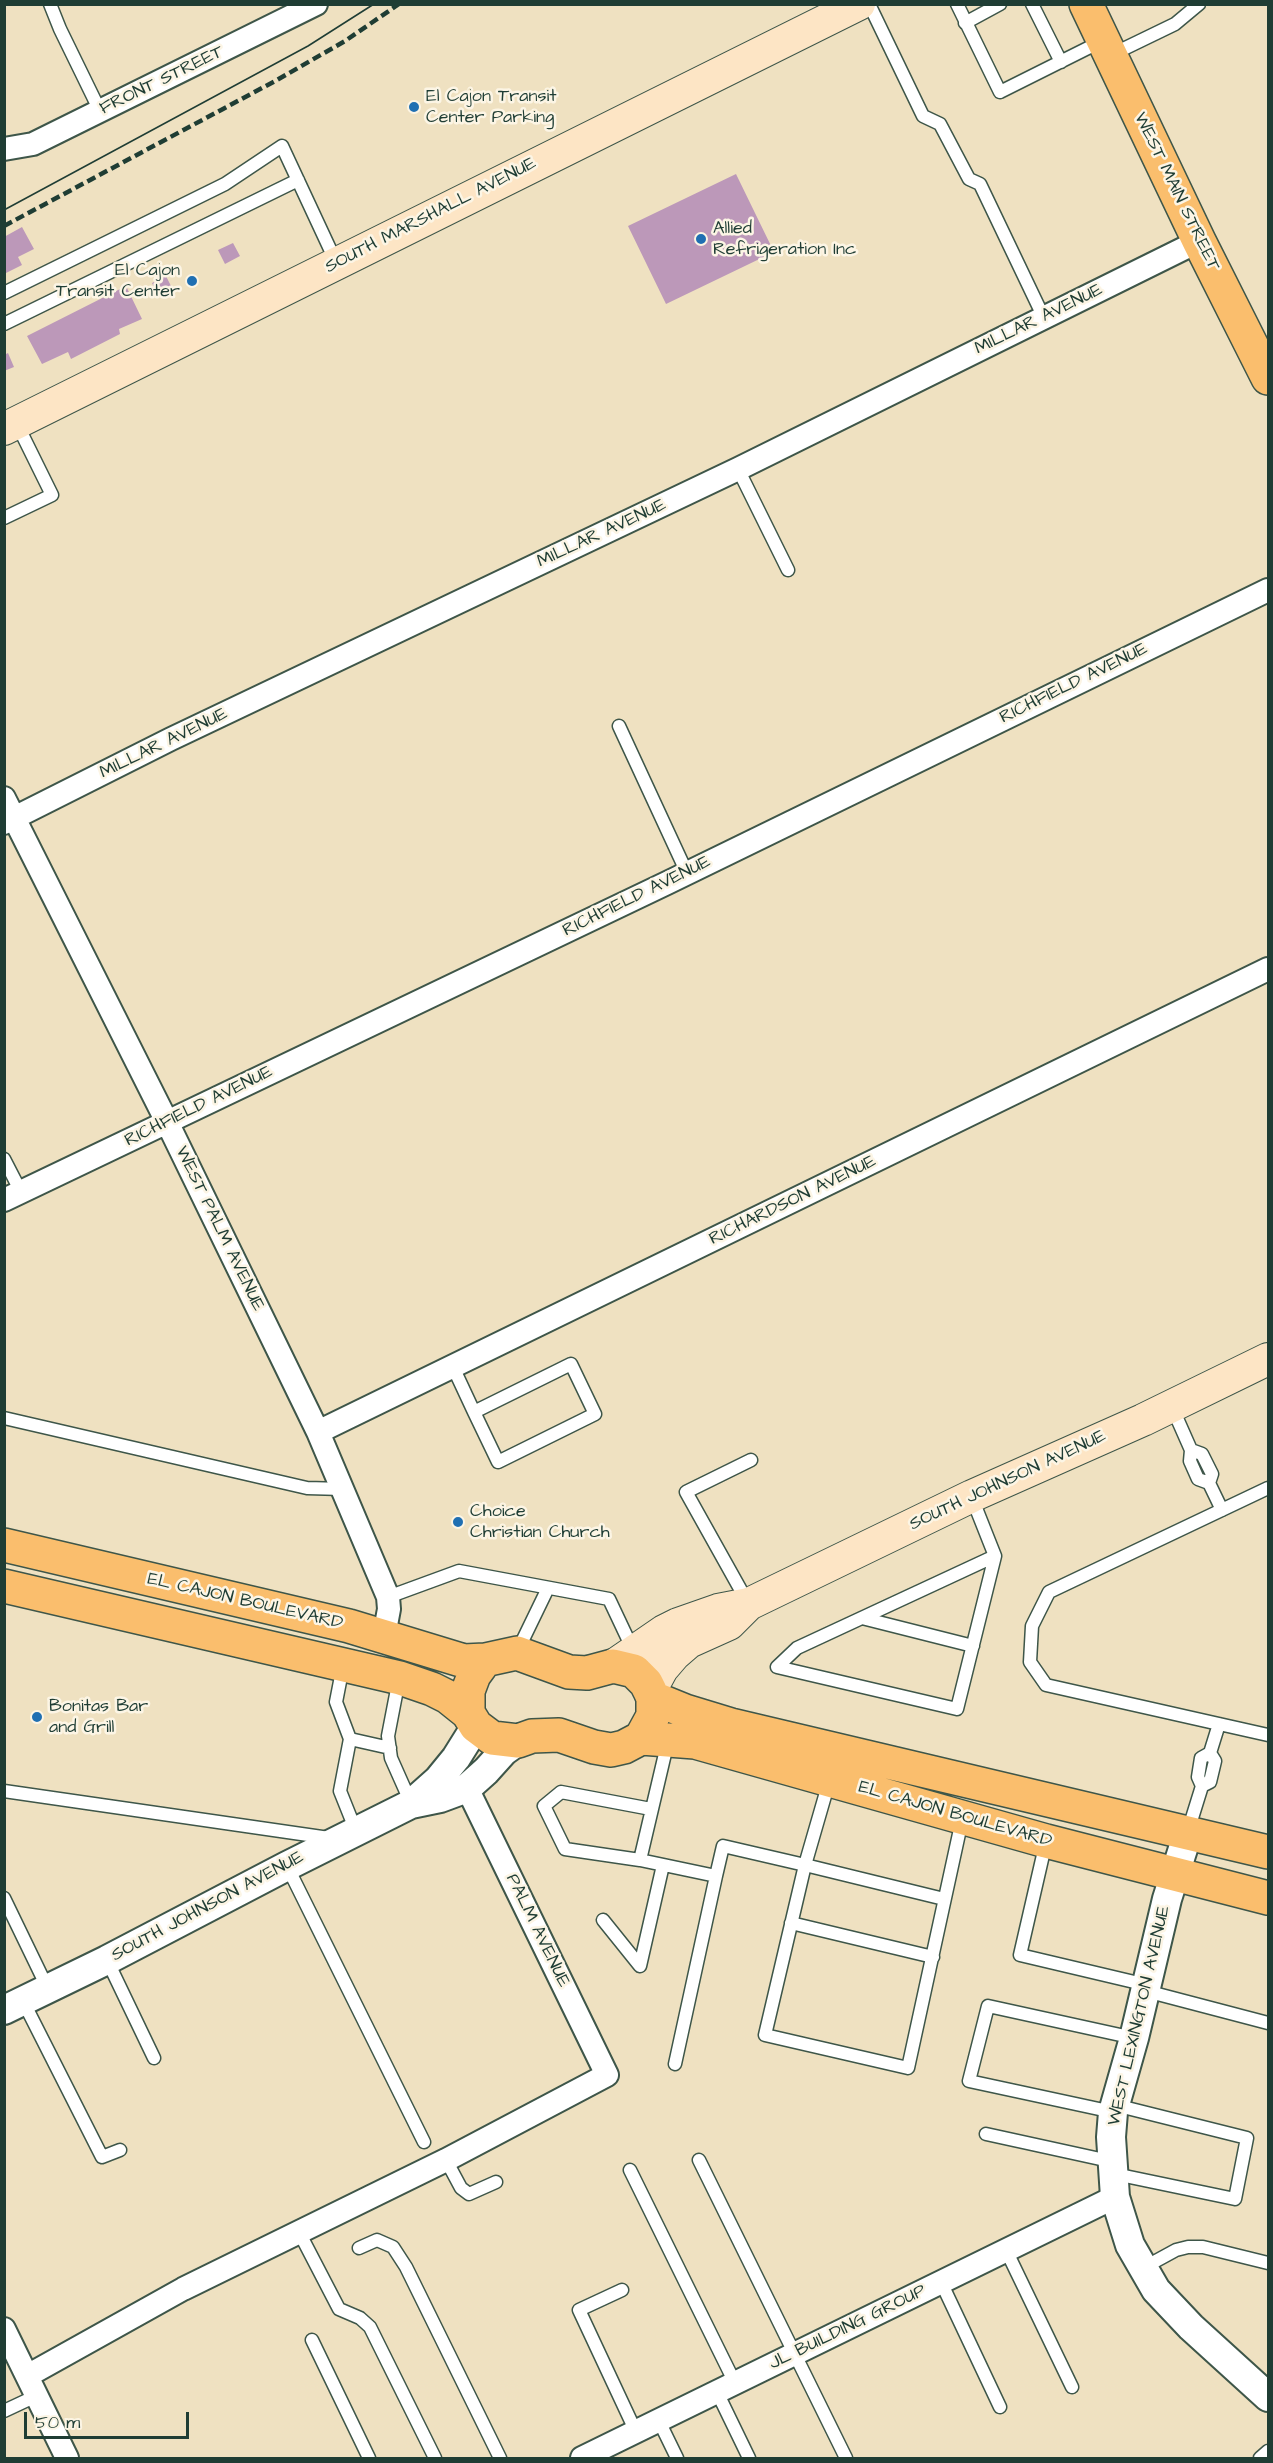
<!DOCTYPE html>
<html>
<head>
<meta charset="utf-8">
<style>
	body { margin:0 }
	#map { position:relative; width:1273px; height:2463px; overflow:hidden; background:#efe1c1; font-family:"Architects Daughter",sans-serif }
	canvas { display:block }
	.frame { position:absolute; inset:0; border:6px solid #1f3d34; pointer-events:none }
	.scale { position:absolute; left:24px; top:2412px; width:165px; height:27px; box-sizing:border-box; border:3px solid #1f3d34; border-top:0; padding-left:8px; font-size:18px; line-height:21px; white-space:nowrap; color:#1f3d34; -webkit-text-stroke:4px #fcf5e5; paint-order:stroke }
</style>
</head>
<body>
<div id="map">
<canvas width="1273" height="2463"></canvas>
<div class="frame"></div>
<div class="scale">50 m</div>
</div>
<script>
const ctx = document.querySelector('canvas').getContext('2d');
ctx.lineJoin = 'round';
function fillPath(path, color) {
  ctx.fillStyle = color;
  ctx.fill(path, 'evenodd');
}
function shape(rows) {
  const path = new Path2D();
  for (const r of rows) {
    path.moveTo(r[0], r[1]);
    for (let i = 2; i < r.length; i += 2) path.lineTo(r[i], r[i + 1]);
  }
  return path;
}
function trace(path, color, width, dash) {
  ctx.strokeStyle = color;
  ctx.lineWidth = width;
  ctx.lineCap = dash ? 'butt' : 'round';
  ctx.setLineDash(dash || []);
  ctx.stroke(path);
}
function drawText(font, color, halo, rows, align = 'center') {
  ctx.font = font + ' "Architects Daughter",sans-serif';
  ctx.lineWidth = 5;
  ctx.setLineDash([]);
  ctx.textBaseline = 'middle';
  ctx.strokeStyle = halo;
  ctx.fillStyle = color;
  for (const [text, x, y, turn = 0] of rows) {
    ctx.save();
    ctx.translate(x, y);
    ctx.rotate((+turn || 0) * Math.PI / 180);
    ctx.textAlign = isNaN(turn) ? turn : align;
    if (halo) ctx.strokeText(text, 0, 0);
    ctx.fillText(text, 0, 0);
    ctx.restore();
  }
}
fillPath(shape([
	[736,174,774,252,666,304,628,226],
	[22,227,34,249,18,257,22,265,4,274,4,237],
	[233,243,240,256,225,264,218,250],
	[166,276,173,290,159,297,152,283],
	[126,286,142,319,119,329,120,334,71,359,68,352,42,364,27,336],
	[8,353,14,367,4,371,4,355]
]), '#bc98b9');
const service = shape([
	[50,4,60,29,100,111],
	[869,4,923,116,940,124,969,179,980,184,1044,318],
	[957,4,1000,92,1102,41],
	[1032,4,1061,62],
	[965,23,1000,4],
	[1111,55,1175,24,1199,4],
	[4,293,225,184,282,146,336,262],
	[4,324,298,180],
	[738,469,788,570],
	[4,518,52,495,17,424],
	[619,726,687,873],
	[4,1159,21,1192],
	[453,1367,474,1412,498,1462,595,1414,571,1364,474,1412],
	[1172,1407,1191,1450,1190,1461,1198,1479,1209,1483,1222,1510],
	[4,1418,307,1488,343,1489],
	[1191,1450,1202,1454,1212,1474,1209,1483],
	[972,1498,995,1556,957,1709,777,1667,797,1648,995,1556],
	[388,1597,459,1571,609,1599,634,1652],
	[748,1603,686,1492,751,1460],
	[862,1618,973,1646],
	[517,1652,548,1588],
	[343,1666,336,1702,350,1739,340,1791,356,1831],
	[399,1679,388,1736,391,1758,411,1803],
	[1219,1724,1268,1735],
	[350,1739,390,1748],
	[1202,1786,1210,1782,1215,1761,1210,1753],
	[4,1791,329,1838],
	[651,1809,561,1792,544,1806,565,1849,640,1860,668,1741],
	[1188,1831,1202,1786,1198,1777,1201,1758,1210,1753,1219,1724,1046,1685,1030,1662,1032,1626,1049,1592,1268,1488],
	[1046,1842,1020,1955,1147,1985],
	[640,1860,716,1876,723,1846,805,1865,829,1782],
	[287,1866,424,2142],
	[4,1898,48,1989],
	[944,1899,805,1865,765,2035,908,2068,962,1820],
	[603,1920,640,1966,663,1865],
	[791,1923,933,1957],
	[107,1960,154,2058],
	[1146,1991,1268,2023],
	[23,2001,102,2157,120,2150],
	[675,2064,716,1876],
	[1113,2112,969,2081,988,2006,1134,2038],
	[986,2134,1114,2162],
	[446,2160,461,2188,469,2194,496,2182],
	[699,2160,846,2458],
	[630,2170,735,2383],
	[1115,2174,1235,2199,1247,2138,1115,2105],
	[299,2232,339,2309,360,2318,370,2327,435,2458],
	[359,2248,377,2240,393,2247,406,2267,500,2458],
	[1006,2250,1072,2387],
	[1143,2268,1176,2250,1188,2247,1203,2247,1268,2263],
	[941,2282,1000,2407],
	[622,2290,579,2310,636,2432],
	[312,2340,369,2458],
	[717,2392,749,2458],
	[4,2411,36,2396],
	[659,2421,677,2458],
	[1260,2458,1268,2451]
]);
const minor = shape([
	[4,149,33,144,316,4],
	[4,798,167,1122,318,1432,388,1597,389,1609,384,1636],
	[4,823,171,739,738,469,1199,241],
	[4,1200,667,883,1268,590],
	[318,1432,1268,969],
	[4,2329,67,2458],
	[27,2376,183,2289,446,2160,607,2075,467,1788],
	[582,2458,1115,2197]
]);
const tertiary = shape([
	[476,1726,456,1758,438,1780,411,1804,440,1798,467,1788,486,1771,504,1751,518,1741],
	[1188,1833,1167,1899,1134,2038,1113,2112,1111,2137,1115,2197,1130,2245,1156,2290,1191,2327,1268,2397],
	[4,2010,107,1960,287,1866,411,1804]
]);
const secondary = shape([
	[4,429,859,4],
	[749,1604,972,1496,1143,1420,1268,1359],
	[613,1666,664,1631,678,1624,718,1610,749,1604,729,1624,689,1642,674,1655,662,1669,650,1691]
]);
const primary = shape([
	[1086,4,1199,241,1268,378],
	[4,1545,349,1626,464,1661,485,1660,517,1653,569,1672,587,1673,613,1666,634,1671,646,1683,650,1691,653,1698,653,1716,641,1738,624,1747,611,1750,594,1747,559,1735,532,1736,518,1741,492,1738,476,1726,468,1713,468,1691,474,1675,485,1660],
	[4,1586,400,1678,432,1689,448,1697,468,1713],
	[653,1698,685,1711,731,1725,1268,1852],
	[641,1738,695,1742,1046,1841,1268,1898]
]);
trace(service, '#3e5649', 15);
trace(minor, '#3e5649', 26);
trace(tertiary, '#3e5649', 32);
trace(secondary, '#3e5649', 34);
trace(primary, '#3e5649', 36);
trace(service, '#fff', 12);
trace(minor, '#fff', 22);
trace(tertiary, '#fff', 28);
trace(secondary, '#fde5c5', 32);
trace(primary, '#fabe6d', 33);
trace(shape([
	[4,210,308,46,374,4]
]), '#1f3d34', 1.5);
trace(shape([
	[4,226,277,80,345,41,399,4]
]), '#1f3d34', 4.5, [9, 4.5]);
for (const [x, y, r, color] of [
	[414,107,6,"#1f6fb2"],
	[701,239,6,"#1f6fb2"],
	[192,281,6,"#1f6fb2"],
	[458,1522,6,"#1f6fb2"],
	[37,1717,6,"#1f6fb2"]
]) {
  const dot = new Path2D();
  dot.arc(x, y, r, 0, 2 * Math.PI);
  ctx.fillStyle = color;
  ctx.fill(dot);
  trace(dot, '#fcf5e5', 2);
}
drawText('18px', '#1f3d34', '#fcf5e5', [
	["FRONT STREET",162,81,-26],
	["WEST MAIN STREET",1176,192,64],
	["SOUTH MARSHALL AVENUE",431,216,-27],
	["MILLAR AVENUE",1039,320,-26],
	["MILLAR AVENUE",602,534,-25],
	["RICHFIELD AVENUE",1074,684,-26],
	["MILLAR AVENUE",164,744,-26],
	["RICHFIELD AVENUE",637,897,-26],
	["RICHFIELD AVENUE",199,1107,-26],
	["RICHARDSON AVENUE",793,1201,-26],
	["WEST PALM AVENUE",219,1229,64],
	["SOUTH JOHNSON AVENUE",1008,1481,-25],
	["EL CAJON BOULEVARD",245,1602,13],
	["EL CAJON BOULEVARD",955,1815,16],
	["SOUTH JOHNSON AVENUE",208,1907,-28],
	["PALM AVENUE",537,1931,64],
	["WEST LEXINGTON AVENUE",1140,2016,-77],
	["JL BUILDING GROUP",848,2328,-26]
]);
drawText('18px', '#1f3d34', '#fcf5e5', [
	["El Cajon Transit",426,97],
	["Center Parking",426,118],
	["Allied",713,229],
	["Refrigeration Inc",713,250],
	["El Cajon",180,271,"right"],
	["Transit Center",180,292,"right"],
	["Choice",470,1512],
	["Christian Church",470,1533],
	["Bonitas Bar",49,1707],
	["and Grill",49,1728]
], 'left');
</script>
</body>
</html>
